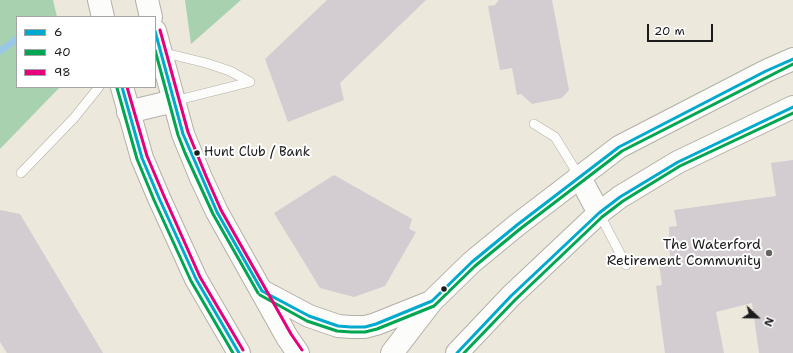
<!DOCTYPE html>
<html>
<head>
<meta charset="utf-8">
<style>
	body { margin:0 }
	#map { position:relative; width:793px; height:353px; overflow:hidden; background:#ede8dc; font-family:"Shantell Sans",sans-serif }
	canvas { display:block }
	.legend { position:absolute; left:16px; top:16px; width:140px; height:72px; box-sizing:border-box; background:#fff; border:1px solid #a4a4a4; margin:0; padding:5px 7px; list-style:none; font-size:12px; color:#1c1c1c }
	.legend li { display:flex; align-items:center; gap:8px; height:20px }
	.legend b { width:20px; border:1px solid #a4a4a4 }
	.north { position:absolute; left:737px; top:297px; width:40px; height:40px; -webkit-text-stroke:3px #fff; paint-order:stroke; rotate:112deg; font-size:11px; font-weight:700; line-height:16px; text-align:center; color:#1c1c1c }
	.north::after { content:''; display:block; margin:auto; width:14px; height:18px; background:#1c1c1c; clip-path:polygon(50% 0,100% 100%,50% 72%,0 100%) }
	.scale { position:absolute; left:647px; top:24px; width:66px; height:18px; box-sizing:border-box; border:2px solid #1c1c1c; border-top:0; padding-left:5px; font-size:12px; line-height:14px; white-space:nowrap; color:#1c1c1c; -webkit-text-stroke:3px #fff; paint-order:stroke }
</style>
</head>
<body>
<div id="map">
<canvas width="793" height="353"></canvas>
<ul class="legend">
<li><b style="height:5px;background:#00a9ce"></b>6</li>
<li><b style="height:5px;background:#00a651"></b>40</li>
<li><b style="height:5px;background:#e5007d"></b>98</li>
</ul>
<div class="north">N</div>
<div class="scale">20 m</div>
</div>
<script>
const ctx = document.querySelector('canvas').getContext('2d');
ctx.lineJoin = 'round';
function fillPath(path, color) {
  ctx.fillStyle = color;
  ctx.fill(path, 'evenodd');
}
function shape(rows) {
  const path = new Path2D();
  for (const r of rows) {
    path.moveTo(r[0], r[1]);
    for (let i = 2; i < r.length; i += 2) path.lineTo(r[i], r[i + 1]);
  }
  return path;
}
function trace(path, color, width, dash) {
  ctx.strokeStyle = color;
  ctx.lineWidth = width;
  ctx.lineCap = dash ? 'butt' : 'round';
  ctx.setLineDash(dash || []);
  ctx.stroke(path);
}
function drawText(font, color, halo, rows, align = 'center') {
  ctx.font = font + ' "Shantell Sans",sans-serif';
  ctx.lineWidth = 4;
  ctx.setLineDash([]);
  ctx.textBaseline = 'middle';
  ctx.strokeStyle = halo;
  ctx.fillStyle = color;
  for (const [text, x, y, turn = 0] of rows) {
    ctx.save();
    ctx.translate(x, y);
    ctx.rotate((+turn || 0) * Math.PI / 180);
    ctx.textAlign = isNaN(turn) ? turn : align;
    if (halo) ctx.strokeText(text, 0, 0);
    ctx.fillText(text, 0, 0);
    ctx.restore();
  }
}
fillPath(shape([
	[0,0,53,0,57,17,17,17,17,87,60,87,0,149],
	[185,0,241,0,191,44]
]), '#a7d1af');
trace(shape([
	[0,51,17,39]
]), '#99c8e7', 7);
fillPath(shape([
	[327,0,426,0,340,83,344,100,288,122,265,59],
	[499,0,552,0,569,90,562,98,532,104,521,94,517,95,512,68,500,70,488,6,495,5],
	[793,160,793,353,759,353,752,303,716,312,724,353,665,353,656,286,662,285,658,257,670,256,669,227,677,226,674,210,776,196,771,163],
	[334,175,412,219,409,229,416,232,385,286,354,297,320,288,274,213],
	[0,210,20,214,103,353,7,353,0,342]
]), '#d3ccd1');
const lane = shape([
	[161,52,206,63,230,71,250,82],
	[174,101,250,82],
	[534,124,555,137,579,176],
	[21,173,74,118,99,87],
	[599,213,626,265]
]);
const primary = shape([
	[99,0,103,17],
	[147,0,151,17],
	[155,31,183,134,201,178,217,212,287,337,298,353],
	[122,87,142,158,159,198,196,279,239,353],
	[128,112,174,101],
	[579,176,599,213],
	[262,291,309,316,338,326,351,327,365,327,376,324,431,302],
	[392,353,432,301,472,262,517,225,619,147,766,71,793,59],
	[457,353,511,296,599,213,620,197,678,162,793,107]
]);
trace(lane, '#b3b0a8', 10);
trace(primary, '#b3b0a8', 24);
trace(lane, '#fcfcfa', 9);
trace(primary, '#fcfcfa', 22);
trace(shape([
	[155,31,183,134,217,212,262,291],
	[122,87,142,158,159,198,196,279,239,353],
	[262,291,309,316,338,326,351,327,365,327,376,324,432,301,472,262,517,225,619,147,766,71,793,59],
	[457,353,511,296,599,213,620,197,678,162,793,107]
]), '#00a9ce', 3);
trace(shape([
	[155,50,178,135,185,153,213,214,258,293],
	[117,88,137,159,154,200,191,281,233,353],
	[260,295,307,321,337,331,351,332,365,332,377,329,434,306,475,266,520,229,622,151,793,64],
	[464,353,515,300,602,217,623,201,680,166,793,113]
]), '#00a651', 3);
trace(shape([
	[160,30,188,132,206,176,221,210,291,334,302,350],
	[127,87,147,156,164,196,200,277,243,350]
]), '#e5007d', 3);
for (const [x, y, r, color] of [
	[197,153,3.5,"#1c1c1c"],
	[769,253,4,"#65635f"],
	[444,289,3.5,"#1c1c1c"]
]) {
  const dot = new Path2D();
  dot.arc(x, y, r, 0, 2 * Math.PI);
  ctx.fillStyle = color;
  ctx.fill(dot);
  trace(dot, '#fff', 1.5);
}
drawText('13px', '#1c1c1c', '#fff', [
	["Hunt Club / Bank",204,153]
], 'left');
drawText('14px', '#1c1c1c', '#fff', [
	["The Waterford",761,245],
	["Retirement Community",761,261]
], 'right');
</script>
</body>
</html>
